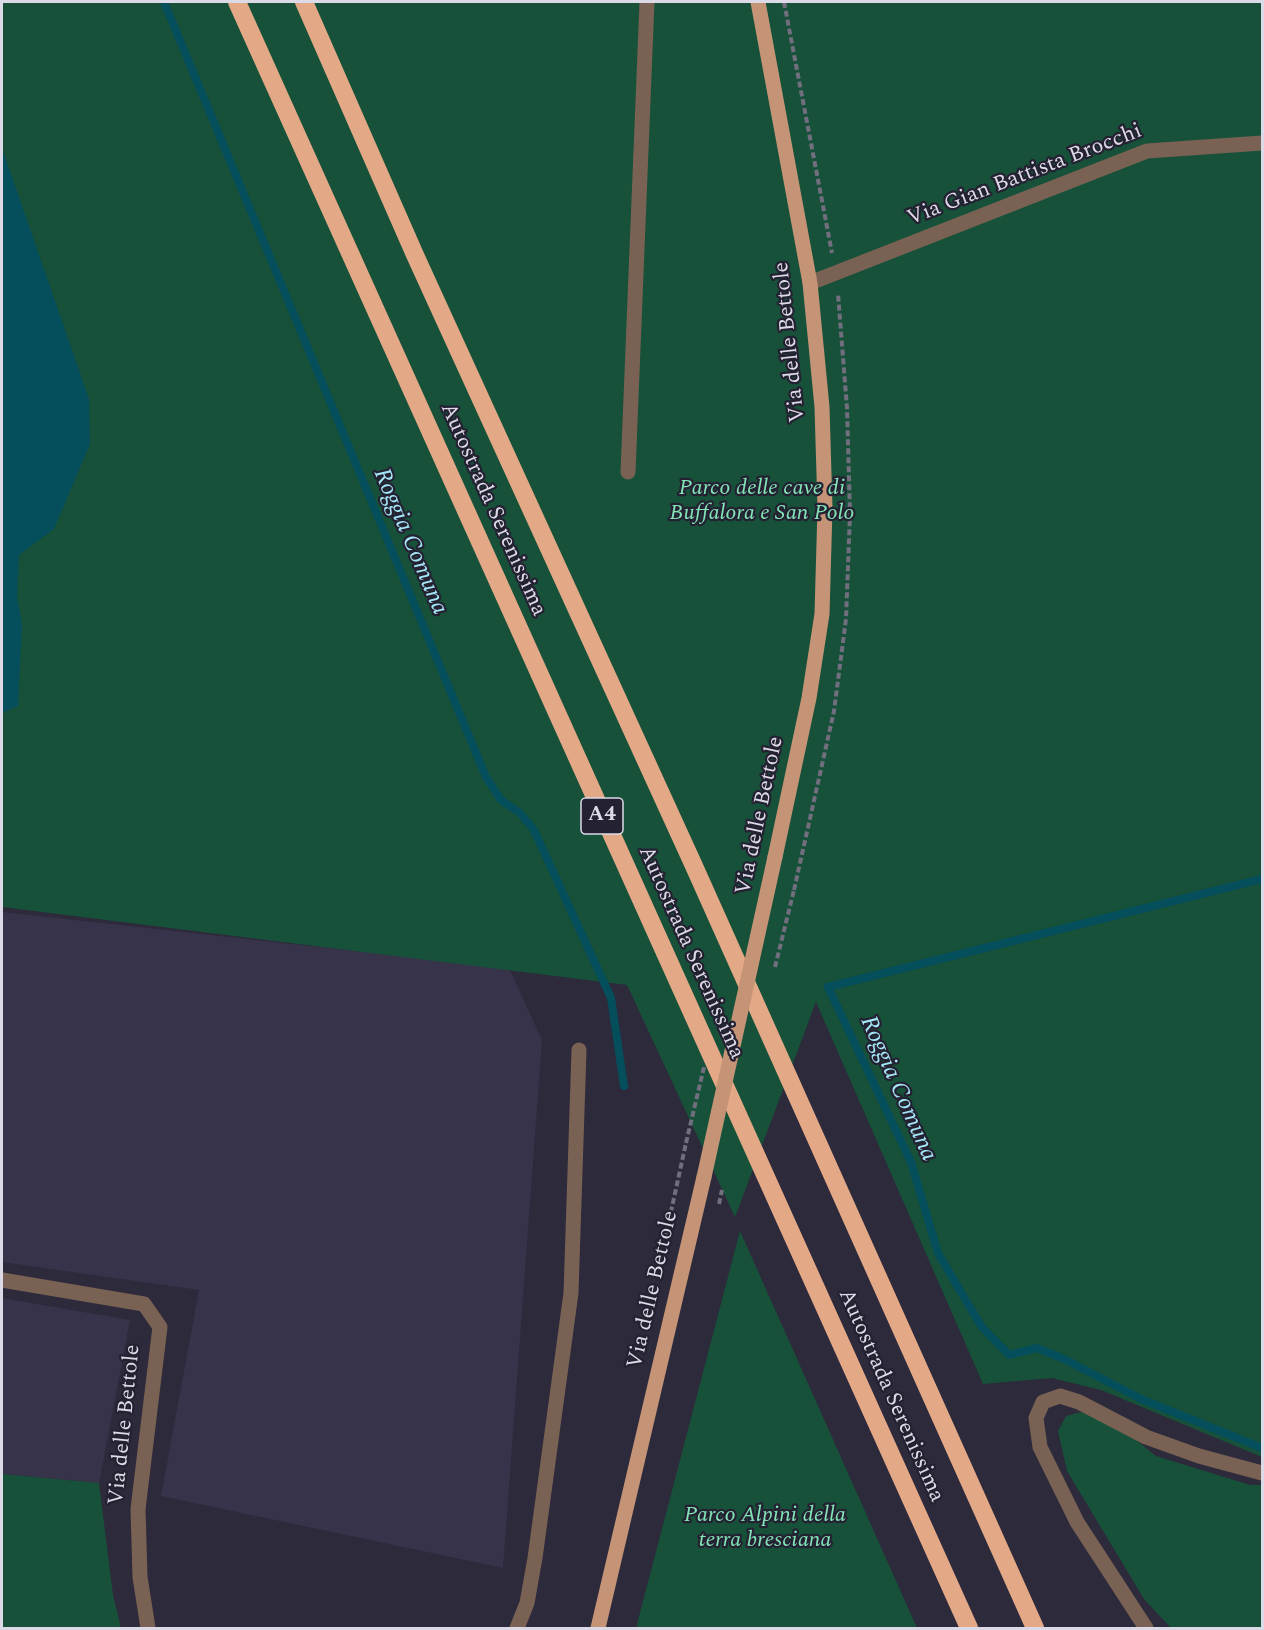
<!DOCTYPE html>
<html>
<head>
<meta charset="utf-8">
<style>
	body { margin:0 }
	#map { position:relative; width:1264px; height:1630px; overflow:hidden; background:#2d2a3c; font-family:Spectral,serif }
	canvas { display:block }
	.frame { position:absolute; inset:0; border:3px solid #dcdae6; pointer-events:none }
</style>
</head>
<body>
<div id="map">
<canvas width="1264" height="1630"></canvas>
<div class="frame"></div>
</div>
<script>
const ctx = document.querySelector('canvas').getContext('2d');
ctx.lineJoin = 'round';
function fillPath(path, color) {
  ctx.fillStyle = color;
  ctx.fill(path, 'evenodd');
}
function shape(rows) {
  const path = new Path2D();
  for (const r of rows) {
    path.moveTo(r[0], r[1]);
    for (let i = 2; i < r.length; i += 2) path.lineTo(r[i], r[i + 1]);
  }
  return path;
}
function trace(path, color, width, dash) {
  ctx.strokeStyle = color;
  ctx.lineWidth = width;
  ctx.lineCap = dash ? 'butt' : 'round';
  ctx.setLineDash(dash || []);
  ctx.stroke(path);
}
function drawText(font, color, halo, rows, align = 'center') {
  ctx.font = font + ' Spectral,serif';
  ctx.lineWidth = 4.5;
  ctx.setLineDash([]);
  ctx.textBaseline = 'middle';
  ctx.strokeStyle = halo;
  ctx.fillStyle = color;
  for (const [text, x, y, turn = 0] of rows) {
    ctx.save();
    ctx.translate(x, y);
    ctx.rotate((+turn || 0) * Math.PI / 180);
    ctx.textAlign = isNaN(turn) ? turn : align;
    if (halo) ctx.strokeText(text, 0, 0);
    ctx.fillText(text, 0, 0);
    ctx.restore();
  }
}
fillPath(shape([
	[2,912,509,968,542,1040,503,1568,161,1496,199,1290,2,1262],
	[2,1298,130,1320,99,1483,2,1474]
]), '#37334b');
fillPath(shape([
	[2,2,1262,2,1262,1457,1101,1390,1052,1378,983,1384,816,1002,735,1217,627,985,2,907],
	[740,1231,917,1628,636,1628],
	[1081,1412,1116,1424,1156,1456,1250,1485,1262,1485,1262,1628,1171,1628,1144,1599,1067,1471,1058,1431,1066,1416],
	[2,1474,99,1483,113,1595,121,1628,2,1628]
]), '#175139');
fillPath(shape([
	[2,148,89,399,90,444,54,529,19,555,17,596,22,625,18,706,2,713]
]), '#054e5c');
trace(shape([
	[164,2,486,777,501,800,520,813,534,830,611,998,624,1086],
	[1262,879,828,987,911,1162,938,1253,981,1326,1009,1355,1037,1348,1064,1359,1141,1399,1262,1448]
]), '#054e5c', 8);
trace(shape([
	[784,2,832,253],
	[794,890,834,711,846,619,850,513,847,408,838,294],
	[665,1239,686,1143]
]), '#716f7e', 4, [6, 3]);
trace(shape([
	[810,283,1147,151,1262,143],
	[628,472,647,2],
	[2,1280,144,1304,160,1327,138,1509,140,1577,148,1628],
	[517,1628,527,1603,535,1558,571,1293,579,1050],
	[1146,1628,1077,1522,1040,1447,1036,1418,1043,1402,1060,1396,1079,1402,1146,1437,1199,1456,1262,1473]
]), '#796253', 15);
trace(shape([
	[758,2,810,283,822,407,825,508,822,614,809,698,775,857],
	[598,1628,704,1177]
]), '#c59477', 15);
trace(shape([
	[237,2,969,1628],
	[304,2,415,255,694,866,1035,1628]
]), '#e3a885', 18);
trace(shape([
	[755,846,758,832],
	[775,967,794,890],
	[686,1143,704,1067],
	[719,1204,722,1190]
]), '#716f7e', 4, [6, 3]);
trace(shape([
	[704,1177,775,857]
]), '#c59477', 15);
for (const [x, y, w] of [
	[602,816,42]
]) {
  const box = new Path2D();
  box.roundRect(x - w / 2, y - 18, w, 36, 4.5);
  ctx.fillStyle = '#242132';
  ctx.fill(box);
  trace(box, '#dcdae6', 1.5);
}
drawText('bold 21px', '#dcdae6', null, [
	["A4",602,816]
]);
drawText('22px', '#dcdae6', '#242132', [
	["Via Gian Battista Brocchi",1025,176,-21],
	["Via delle Bettole",791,342,-96],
	["Autostrada Serenissima",492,510,66],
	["Via delle Bettole",761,816,-78],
	["Autostrada Serenissima",690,953,66],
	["Via delle Bettole",654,1290,-77],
	["Autostrada Serenissima",890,1396,66],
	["Via delle Bettole",126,1425,-84]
]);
drawText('italic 22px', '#83e5b7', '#242132', [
	["Parco delle cave di",762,490],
	["Buffalora e San Polo",762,515],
	["Parco Alpini della",765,1517],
	["terra bresciana",765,1542]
]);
drawText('italic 24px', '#a5e6f6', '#242132', [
	["Roggia Comuna",409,542,67],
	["Roggia Comuna",897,1089,66]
]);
</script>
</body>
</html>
